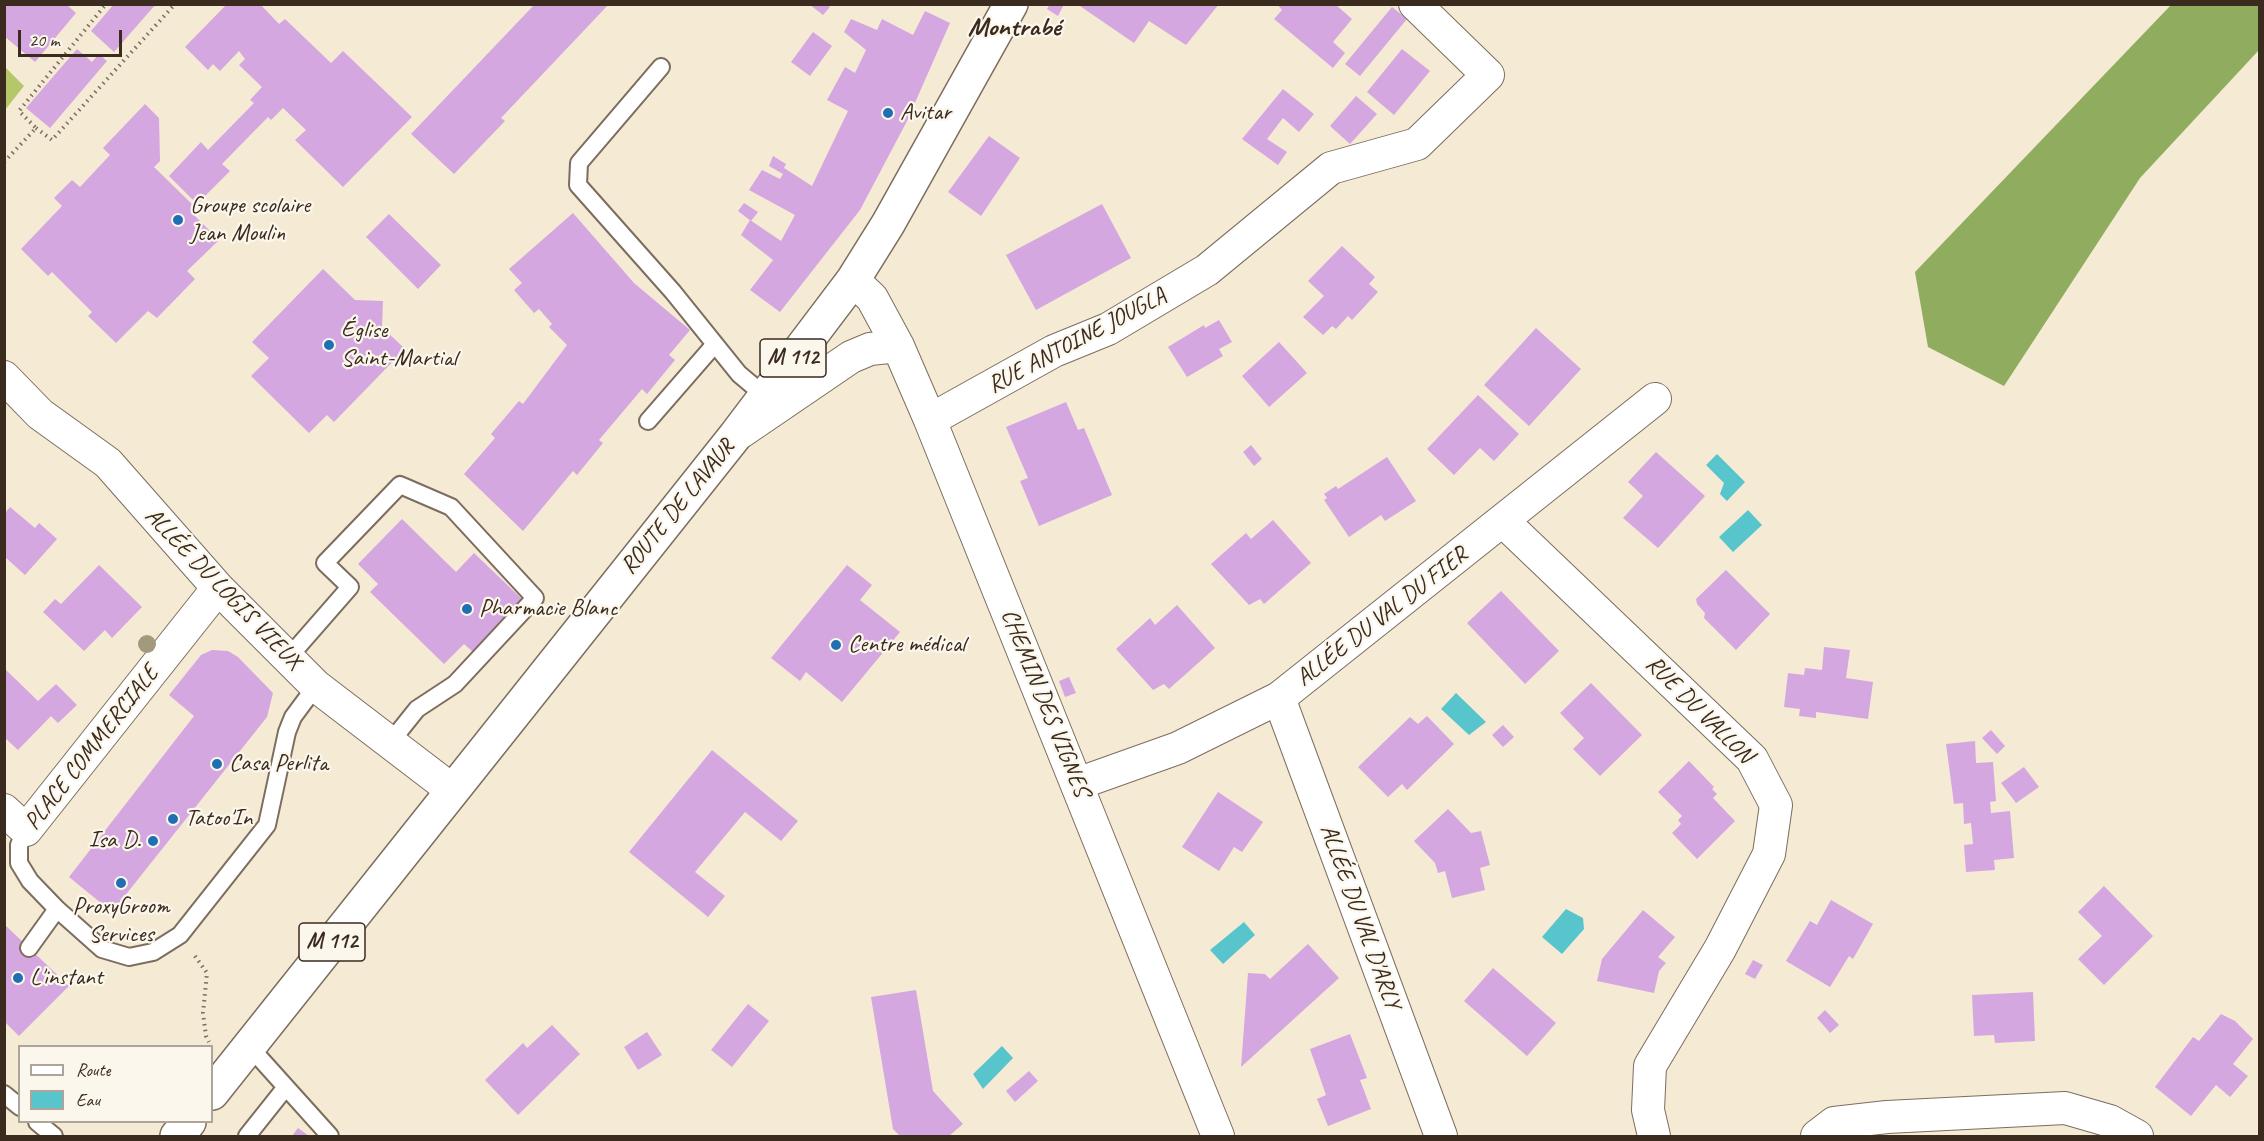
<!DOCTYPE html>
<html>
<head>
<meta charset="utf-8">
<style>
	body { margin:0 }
	#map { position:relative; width:2264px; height:1141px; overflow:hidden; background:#f5ead4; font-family:Caveat,sans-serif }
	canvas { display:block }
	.frame { position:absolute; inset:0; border:6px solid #3b2a1e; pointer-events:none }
	.legend { position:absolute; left:18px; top:1045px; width:195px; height:78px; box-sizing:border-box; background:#fbf7ec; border:2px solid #aea59a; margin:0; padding:8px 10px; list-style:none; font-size:18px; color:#3b2a1e }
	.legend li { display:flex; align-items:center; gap:12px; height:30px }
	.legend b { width:30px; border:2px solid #aea59a }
	.scale { position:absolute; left:18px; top:30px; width:104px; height:27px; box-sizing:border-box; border:3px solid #3b2a1e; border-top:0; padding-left:8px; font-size:18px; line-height:21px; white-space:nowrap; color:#3b2a1e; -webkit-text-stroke:4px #fbf7ec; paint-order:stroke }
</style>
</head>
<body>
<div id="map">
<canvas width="2264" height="1141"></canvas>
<div class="frame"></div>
<ul class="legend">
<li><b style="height:8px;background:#fff"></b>Route</li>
<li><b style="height:16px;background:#58c5cd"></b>Eau</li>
</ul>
<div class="scale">20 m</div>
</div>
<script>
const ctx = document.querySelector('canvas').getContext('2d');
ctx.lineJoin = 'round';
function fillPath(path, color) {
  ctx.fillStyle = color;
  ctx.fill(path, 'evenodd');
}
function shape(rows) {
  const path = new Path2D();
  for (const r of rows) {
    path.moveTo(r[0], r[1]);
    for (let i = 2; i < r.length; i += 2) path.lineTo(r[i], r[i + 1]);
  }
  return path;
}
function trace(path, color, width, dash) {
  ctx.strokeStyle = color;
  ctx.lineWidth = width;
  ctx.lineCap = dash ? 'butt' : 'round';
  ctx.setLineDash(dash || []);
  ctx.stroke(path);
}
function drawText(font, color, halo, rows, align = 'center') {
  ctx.font = font + ' Caveat,sans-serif';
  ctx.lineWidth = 4.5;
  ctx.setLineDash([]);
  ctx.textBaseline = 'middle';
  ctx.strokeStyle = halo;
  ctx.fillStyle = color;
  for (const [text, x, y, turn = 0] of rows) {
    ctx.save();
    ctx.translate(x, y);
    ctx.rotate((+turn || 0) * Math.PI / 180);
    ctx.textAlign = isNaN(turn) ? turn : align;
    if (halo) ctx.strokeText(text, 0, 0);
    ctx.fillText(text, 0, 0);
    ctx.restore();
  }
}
fillPath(shape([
	[5,67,24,86,5,110]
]), '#b5c76a');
fillPath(shape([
	[2171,5,2259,5,2259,50,2140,178,2004,386,1928,347,1915,272]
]), '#90ac5e');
fillPath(shape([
	[1717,454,1745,482,1727,501,1720,494,1724,483,1706,465],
	[1748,510,1762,525,1733,552,1719,537],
	[1456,693,1486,722,1469,735,1441,709],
	[1566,909,1583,918,1584,929,1562,954,1542,937],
	[1244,922,1255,935,1223,964,1210,950],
	[1002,1046,1013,1058,983,1089,973,1074]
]), '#58c5cd');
fillPath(shape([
	[4,4,66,4,76,13,35,62,4,36],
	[114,4,156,4,114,52,91,31],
	[227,4,260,4,279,24,285,19,331,63,343,51,412,117,343,187,295,140,306,130,283,108,271,120,268,117,222,164,230,171,197,204,169,176,201,142,208,150,254,103,250,100,262,87,239,65,245,59,239,51,220,71,213,64,208,70,185,47],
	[535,4,609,4,501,118,505,121,454,174,411,134],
	[809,4,827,4,830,7,823,15],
	[1050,4,1064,4,1058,16,1047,9],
	[1077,4,1219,4,1186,45,1149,21,1134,43],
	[1277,4,1335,4,1352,19,1333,42,1345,53,1333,68,1274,19,1282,10],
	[1392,7,1407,19,1360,76,1345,64],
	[925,11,950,23,907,121,860,210,780,312,750,290,773,260,741,235,750,220,781,241,795,215,749,190,762,170,780,179,783,174,769,166,773,156,786,164,784,168,812,186,848,111,827,100,845,67,855,73,866,50,844,32,851,19,877,30,882,19,913,35],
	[813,32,832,46,810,76,791,62],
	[77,49,92,62,99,54,107,61,50,128,26,108],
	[1402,49,1430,71,1394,115,1367,92],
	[1283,89,1314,114,1299,132,1283,118,1267,139,1287,152,1278,165,1242,139],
	[1356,96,1377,114,1350,144,1330,126],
	[145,104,159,118,160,161,154,167,197,209,192,213,219,240,187,271,195,279,157,318,148,311,116,343,88,316,92,312,52,272,48,276,21,249,62,206,54,198,72,180,80,187,110,155,103,148],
	[989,136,1020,158,981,216,948,192],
	[744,203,758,212,751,221,738,211],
	[1102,204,1131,258,1036,310,1006,255],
	[573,213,634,283,690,330,669,355,675,360,647,394,642,389,599,440,603,443,577,475,573,471,523,531,464,474,495,438,491,434,519,401,523,404,567,345,549,327,552,324,539,309,534,313,514,290,522,283,509,269],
	[389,214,441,265,418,289,366,237],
	[1342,246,1375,277,1369,284,1378,292,1352,320,1348,316,1336,329,1332,326,1323,335,1303,317,1324,296,1308,281],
	[323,269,355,300,383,301,382,327,405,349,334,422,327,415,309,433,251,376,269,358,252,342],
	[1219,320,1232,342,1219,349,1223,356,1187,377,1168,347,1204,325,1205,328],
	[1536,328,1581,369,1529,426,1484,385],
	[1279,342,1307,373,1269,407,1242,376],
	[1478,395,1519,434,1494,461,1480,448,1454,475,1427,449],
	[1066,402,1078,430,1084,428,1112,495,1039,526,1020,481,1028,478,1006,427],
	[1251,445,1262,459,1254,466,1243,452],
	[1656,452,1705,496,1658,548,1623,518,1643,496,1628,482],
	[1387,457,1416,501,1385,521,1381,515,1349,537,1324,500,1327,498,1324,494,1336,486,1338,489],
	[10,507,35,528,39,523,57,539,25,575,5,557,5,513],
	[402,519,456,572,474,553,523,600,473,652,464,644,444,664,370,592,378,584,358,564],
	[1273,520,1311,563,1264,604,1260,599,1249,605,1211,564,1246,533,1251,539],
	[99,565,142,607,112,638,105,630,84,651,43,612,55,599,61,604],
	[847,565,872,585,860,600,900,632,842,702,806,672,800,681,771,658],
	[1726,570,1770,614,1736,650,1704,618,1705,613,1697,604,1696,599],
	[1501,591,1559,651,1525,684,1467,623],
	[1177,605,1215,648,1169,689,1164,684,1153,690,1116,649,1150,618,1155,625],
	[1824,647,1850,650,1846,678,1873,682,1868,719,1816,712,1816,718,1799,716,1800,709,1784,707,1788,673,1804,675,1805,668,1822,670],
	[212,650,228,651,238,657,273,693,267,717,112,912,69,877,194,716,169,695,201,655],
	[4,668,38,701,56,684,77,705,58,723,51,716,18,750,4,737],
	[1069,677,1076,693,1065,697,1059,681],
	[1591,683,1642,735,1600,776,1573,749,1584,738,1560,713],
	[1427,716,1454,744,1407,790,1402,784,1388,797,1358,767,1410,717,1418,724],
	[1503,725,1514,737,1503,747,1492,735],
	[1991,730,2005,746,1997,754,1982,738],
	[1975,741,1976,763,1993,762,1996,801,1990,802,1991,813,2010,811,2014,858,1994,860,1995,870,1966,872,1964,845,1973,844,1971,823,1964,824,1963,803,1954,804,1946,744],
	[712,750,798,821,781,841,745,812,695,872,725,896,708,917,629,852],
	[1689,761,1714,787,1712,789,1717,794,1713,798,1735,821,1697,859,1672,833,1681,824,1678,820,1682,816,1658,792],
	[2024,767,2039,787,2016,803,2001,783],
	[1218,792,1263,822,1242,852,1234,847,1219,871,1182,847],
	[1448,809,1471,833,1481,831,1490,865,1480,868,1485,890,1452,898,1445,871,1438,873,1435,863,1414,841],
	[2104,886,2153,936,2104,985,2078,959,2102,936,2078,912],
	[1831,900,1873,924,1853,959,1849,956,1830,987,1786,961,1810,921,1817,925],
	[1643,910,1675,937,1658,957,1666,963,1659,971,1654,993,1597,981,1602,959],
	[4,924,69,986,19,1036,4,1021],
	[1308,944,1339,978,1241,1067,1248,973,1265,974,1270,979],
	[1753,960,1763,965,1755,979,1745,974],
	[1493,968,1556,1023,1527,1056,1464,1001],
	[916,990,933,1091,963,1124,949,1136,900,1136,893,1129,871,997],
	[2033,992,2035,1041,1995,1043,1994,1035,1974,1036,1972,995],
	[748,1004,769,1021,732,1067,711,1050],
	[1825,1010,1839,1025,1830,1033,1817,1018],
	[2221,1014,2235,1021,2253,1039,2233,1064,2248,1076,2230,1097,2216,1085,2191,1116,2155,1087,2193,1037,2199,1041],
	[552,1025,580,1054,518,1115,485,1080,523,1043,527,1048],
	[647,1032,662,1055,638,1070,624,1047],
	[1350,1034,1367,1078,1360,1080,1371,1109,1328,1126,1317,1099,1326,1095,1310,1049],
	[1029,1071,1038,1081,1015,1102,1006,1091],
	[298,1128,309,1136,292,1136]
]), '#d4a7e1');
const service = shape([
	[661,67,579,163,578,185,673,292,739,374,764,395],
	[648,421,715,344],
	[288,658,350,587,325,563,400,485,451,507,535,598,455,684,417,709,389,744],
	[26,830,19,845,19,863,30,881,57,909,102,949,129,957,153,952,180,935,267,825,287,732,293,717,316,686],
	[29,948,57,909],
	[249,1046,330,1136],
	[4,1094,20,1107],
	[37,1122,54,1136],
	[247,1136,286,1087]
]);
const minor = shape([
	[853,280,872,298,898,346,930,420,1218,1136],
	[4,377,40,414,108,463,218,588,316,686,452,790],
	[930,420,1054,351,1108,329,1207,270,1331,168,1417,144,1488,75,1415,4],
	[741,432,851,357,870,349,898,346],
	[1504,522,1752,759,1776,805,1769,854,1720,949,1650,1066,1648,1110,1654,1136],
	[1279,698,1441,1136],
	[1077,784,1178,748,1279,698,1655,399],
	[4,810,26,830,218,588],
	[1817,1136,1834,1123,1887,1117,2065,1108,2110,1121,2137,1136]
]);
const primary = shape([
	[212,1093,735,436,853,280,888,224,1011,4],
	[177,1136,189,1122]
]);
trace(service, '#7c6d5e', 20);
trace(minor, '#7c6d5e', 34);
trace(primary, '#7c6d5e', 36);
trace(shape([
	[36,128,52,140,175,4],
	[4,162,36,128,19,111,106,4],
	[195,956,207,973,203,1013,206,1036,209,1042]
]), '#7c6d5e', 4, [1.5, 4.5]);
trace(service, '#fff', 16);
trace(minor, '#fff', 32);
trace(primary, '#fff', 33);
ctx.fillStyle = '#a39a7d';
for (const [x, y] of [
	[147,644]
]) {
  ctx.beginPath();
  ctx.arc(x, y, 9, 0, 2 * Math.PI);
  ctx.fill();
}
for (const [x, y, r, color] of [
	[888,113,6,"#1f6fb2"],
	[178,220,6,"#1f6fb2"],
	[329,345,6,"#1f6fb2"],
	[467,609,6,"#1f6fb2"],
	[836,645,6,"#1f6fb2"],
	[217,764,6,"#1f6fb2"],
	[173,819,6,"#1f6fb2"],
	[153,841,6,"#1f6fb2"],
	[121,883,6,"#1f6fb2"],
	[18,978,6,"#1f6fb2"]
]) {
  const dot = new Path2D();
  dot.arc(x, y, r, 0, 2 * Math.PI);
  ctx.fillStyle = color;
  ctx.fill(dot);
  trace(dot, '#fbf7ec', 2);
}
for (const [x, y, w] of [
	[793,358,66],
	[332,942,66]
]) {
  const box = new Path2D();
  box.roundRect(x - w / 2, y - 19, w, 38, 4.5);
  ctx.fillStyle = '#fbf7ec';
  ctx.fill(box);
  trace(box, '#3b2a1e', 1.5);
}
drawText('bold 22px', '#3b2a1e', null, [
	["M 112",793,358],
	["M 112",332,942]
]);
drawText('24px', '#3b2a1e', '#fbf7ec', [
	["Avitar",900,113],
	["Groupe scolaire",190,206],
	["Jean Moulin",190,234],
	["Église",341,331],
	["Saint-Martial",341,359],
	["Pharmacie Blanc",479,609],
	["Centre médical",848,645],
	["Casa Perlita",229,764],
	["Tatoo'In",185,819],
	["Isa D.",141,841,"right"],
	["ProxyGroom",121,907,"center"],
	["Services",121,935,"center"],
	["L'instant",30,978]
], 'left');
drawText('24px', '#3b2a1e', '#fbf7ec', [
	["RUE ANTOINE JOUGLA",1077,341,-28],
	["ROUTE DE LAVAUR",678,507,-51],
	["ALLÉE DU LOGIS VIEUX",223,589,46],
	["ALLÉE DU VAL DU FIER",1382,617,-38],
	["CHEMIN DES VIGNES",1045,703,68],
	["RUE DU VALLON",1699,710,45],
	["PLACE COMMERCIALE",92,748,-52],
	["ALLÉE DU VAL D'ARLY",1360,917,70]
]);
drawText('bold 27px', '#3b2a1e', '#fbf7ec', [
	["Montrabé",1014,28]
]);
</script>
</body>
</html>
